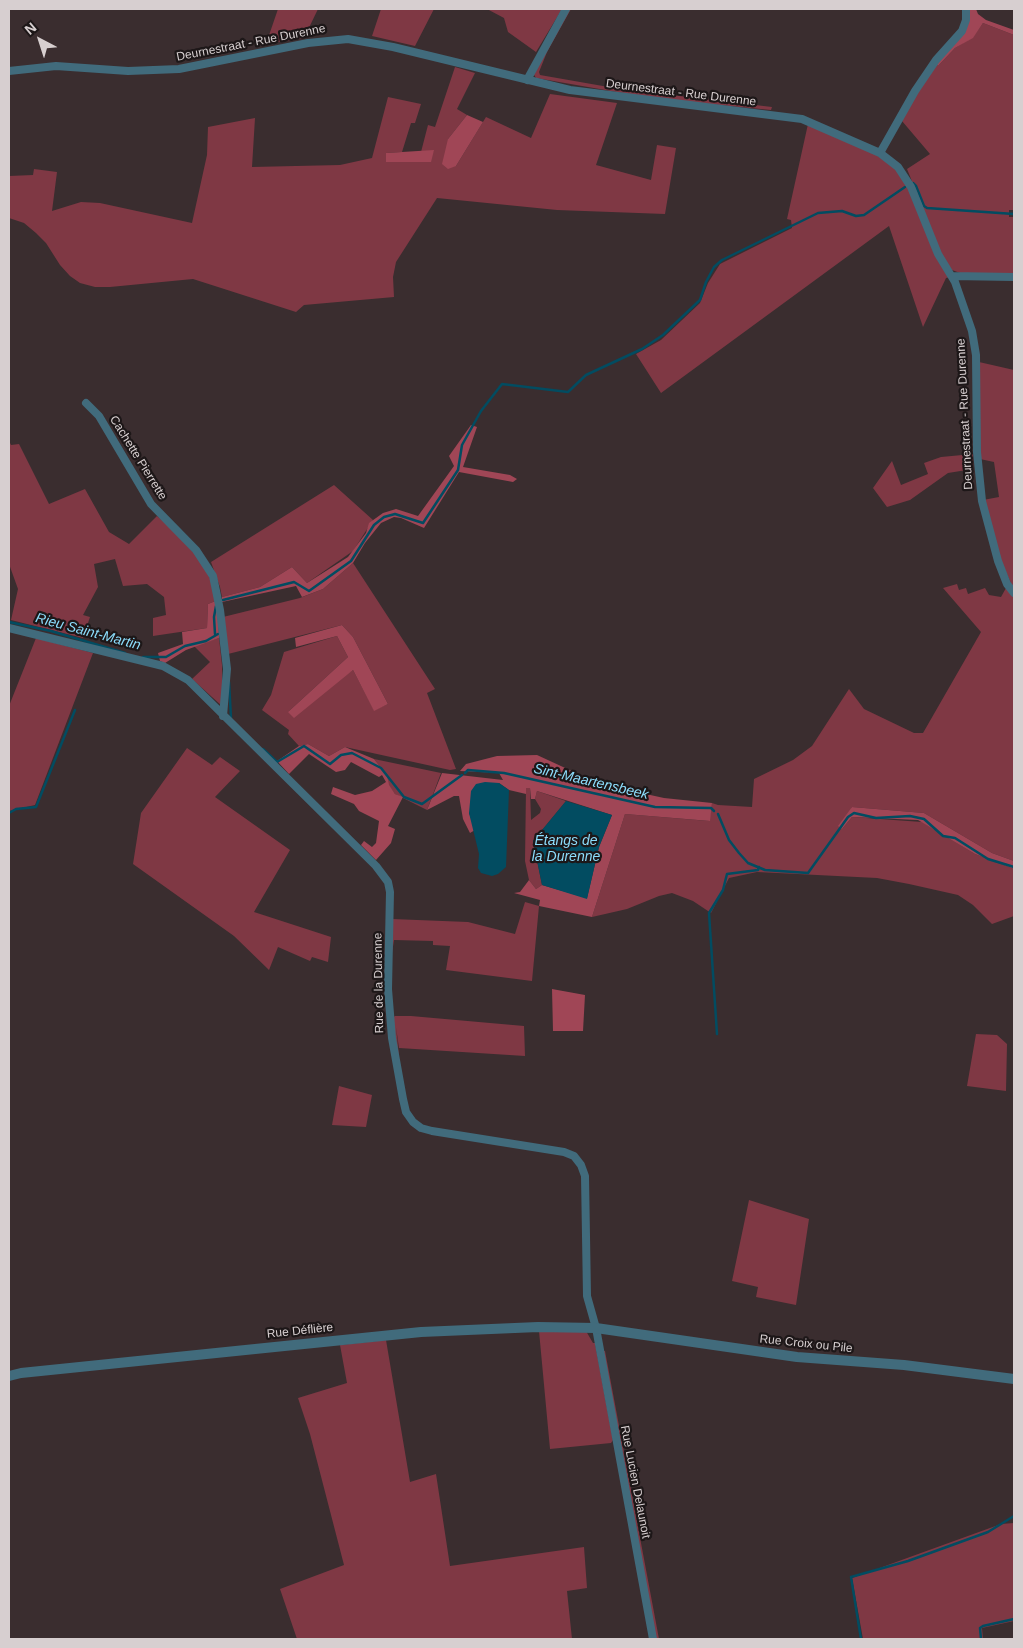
<!DOCTYPE html>
<html>
<head>
<meta charset="utf-8">
<style>
	body { margin:0 }
	#map { position:relative; width:1023px; height:1648px; overflow:hidden; background:#3a2d2f; font-family:Arial,sans-serif }
	canvas { display:block }
	.frame { position:absolute; inset:0; border:10px solid #d7cfd0; pointer-events:none }
	.north { position:absolute; left:15px; top:15px; width:50px; height:50px; -webkit-text-stroke:4px #1d1718; paint-order:stroke; rotate:320deg; font-size:14px; font-weight:700; line-height:20px; text-align:center; color:#d7cfd0 }
	.north::after { content:''; display:block; margin:auto; width:18px; height:22px; background:#d7cfd0; clip-path:polygon(50% 0,100% 100%,50% 72%,0 100%) }
</style>
</head>
<body>
<div id="map">
<canvas width="1023" height="1648"></canvas>
<div class="frame"></div>
<div class="north">N</div>
</div>
<script>
const ctx = document.querySelector('canvas').getContext('2d');
ctx.lineJoin = 'round';
function fillPath(path, color) {
  ctx.fillStyle = color;
  ctx.fill(path, 'evenodd');
}
function shape(rows) {
  const path = new Path2D();
  for (const r of rows) {
    path.moveTo(r[0], r[1]);
    for (let i = 2; i < r.length; i += 2) path.lineTo(r[i], r[i + 1]);
  }
  return path;
}
function trace(path, color, width, dash) {
  ctx.strokeStyle = color;
  ctx.lineWidth = width;
  ctx.lineCap = dash ? 'butt' : 'round';
  ctx.setLineDash(dash || []);
  ctx.stroke(path);
}
function drawText(font, color, halo, rows, align = 'center') {
  ctx.font = font + ' Arial,sans-serif';
  ctx.lineWidth = 4.5;
  ctx.setLineDash([]);
  ctx.textBaseline = 'middle';
  ctx.strokeStyle = halo;
  ctx.fillStyle = color;
  for (const [text, x, y, turn = 0] of rows) {
    ctx.save();
    ctx.translate(x, y);
    ctx.rotate((+turn || 0) * Math.PI / 180);
    ctx.textAlign = isNaN(turn) ? turn : align;
    if (halo) ctx.strokeText(text, 0, 0);
    ctx.fillText(text, 0, 0);
    ctx.restore();
  }
}
fillPath(shape([
	[278,9,318,9,304,38,266,44],
	[381,9,434,9,415,46,372,36],
	[487,9,562,9,536,52,508,32,504,18],
	[568,9,571,9,547,52,539,72,540,75,620,89,772,107,771,110,657,99,536,78,533,73],
	[983,23,1014,35,1014,210,1009,210,1009,217,1014,217,1014,275,960,273,952,270,943,258,907,169,930,154,902,121,910,104,936,64,938,66,955,48,973,37],
	[455,67,475,73,457,109,467,115,448,139,456,166,486,117,531,138,550,94,617,103,596,165,651,180,657,145,676,148,665,214,557,210,437,198,396,262,393,277,394,297,304,305,296,312,193,279,110,287,95,287,80,283,70,276,60,265,46,243,36,233,24,223,9,218,9,176,33,175,34,169,57,172,52,211,81,202,100,203,192,223,207,155,208,127,255,118,252,167,340,165,372,158,388,97,421,104,415,123,411,123,402,152,386,153,386,162,434,151,421,152,428,125,435,127],
	[808,124,874,153,894,167,903,178,950,277,946,278,923,327,889,226,661,393,636,354,661,340,700,303,708,283,720,264,792,228,791,220,787,219],
	[979,362,1014,370,1014,590,997,552,983,500,999,497,994,462,980,459],
	[9,441,11,445,19,444,49,504,85,489,109,532,129,544,157,516,171,528,205,565,218,600,208,604,207,628,153,636,153,618,166,615,164,597,147,584,123,586,115,559,94,564,98,587,83,615,90,617,83,638,11,620,18,589,9,564],
	[973,454,973,469,948,473,910,500,887,507,873,488,892,461,901,485,928,474,924,463,941,457],
	[334,485,373,520,353,551,307,583,292,567,260,587,222,597,220,587,211,562],
	[353,563,435,689,427,693,456,769,450,770,345,747,329,756,308,744,299,746,288,734,289,730,262,710,271,695,284,652,337,636,348,657,288,712,353,670,374,710,388,704,353,637,342,625,228,654,223,617,300,598,323,589],
	[957,584,959,590,966,588,968,594,985,588,989,595,1001,597,1006,588,1014,596,1014,861,992,853,924,813,852,807,842,829,852,817,922,822,975,854,1014,869,1014,916,992,924,973,905,958,895,909,884,877,878,757,872,729,878,711,913,693,901,672,893,659,896,627,909,592,917,625,814,709,821,712,803,718,805,752,807,754,779,793,760,812,746,849,689,864,709,914,733,923,733,981,632,943,588],
	[36,638,93,653,35,805,9,811,9,706],
	[219,638,222,665,222,706,192,679,210,662,194,646],
	[187,748,212,765,220,757,240,771,215,797,290,850,254,912,331,937,328,962,312,957,310,961,278,947,269,970,234,936,133,864,141,813],
	[374,759,441,773,427,810,395,794,388,785,387,775],
	[526,788,530,788,531,820,540,813,541,809,535,799,537,791,566,801,533,841,542,885,536,889,529,880,525,861],
	[525,902,539,906,532,981,446,970,450,946,433,945,433,941,394,940,392,953,392,919,468,922,515,934],
	[395,1016,411,1016,524,1026,525,1056,399,1048,396,1027,399,1056,397,1056,392,1018],
	[976,1034,997,1035,1007,1044,1006,1091,967,1086],
	[339,1086,372,1095,366,1127,332,1125],
	[749,1200,809,1219,796,1305,756,1297,758,1287,732,1281],
	[539,1331,586,1331,593,1343,595,1343,613,1440,611,1443,550,1449],
	[386,1340,410,1482,436,1474,450,1566,584,1547,587,1588,567,1591,572,1639,297,1639,280,1589,344,1565,310,1434,298,1398,347,1383,340,1345],
	[602,1351,605,1351,659,1639,656,1639],
	[1014,1523,1014,1621,982,1628,983,1639,863,1639,852,1578,1001,1524]
]), '#7f3844');
fillPath(shape([
	[970,9,976,9,978,14,986,20,1014,30,1014,35,983,23,973,38,955,48,938,66,936,64,950,46],
	[467,115,483,122,456,166,448,169,442,164,448,139],
	[434,150,431,162,386,162,386,153],
	[471,425,477,427,463,467,510,475,517,479,513,482,459,472,424,528,401,518,394,517,381,523,365,543,353,563,323,589,302,597,296,586,222,602,222,597,260,587,292,567,307,583,348,557,366,533,369,523,383,513,396,509,418,516,454,466,449,456],
	[218,600,219,638,186,650,165,663,160,661,158,653,183,644,182,632,207,628,208,604],
	[342,625,353,637,388,704,374,711,353,670,294,718,288,712,348,657,337,636,296,647,295,638],
	[308,744,329,756,345,747,374,759,387,775,389,785,395,794,403,797,388,826,395,829,391,843,376,860,361,845,364,841,372,847,376,843,379,821,359,811,354,804,331,794,333,787,355,795,372,791,386,782,382,775,379,777,351,762,345,770,336,772,309,754,289,774,277,761,299,746],
	[537,755,600,784,664,798,712,803,710,821,625,814,592,917,539,906,540,900,514,893,520,892,529,880,536,889,542,885,587,898,599,847,612,815,537,791,535,799,531,799,530,788,526,788,526,794,509,790,499,783,469,813,475,830,470,833,463,819,459,796,454,796,427,810,442,773,503,780,499,773,460,771,466,764,497,756],
	[852,807,924,813,992,853,1014,861,1014,869,975,854,918,820,852,817,842,829,838,826],
	[552,989,585,995,583,1031,553,1031]
]), '#a04656');
fillPath(shape([
	[485,782,499,783,509,790,506,867,498,874,492,876,481,873,478,868,479,854,469,813,471,791,476,784],
	[566,801,612,815,599,847,587,899,542,885,533,841]
]), '#024c61');
trace(shape([
	[913,183,916,186,924,206,927,208,1014,214],
	[223,600,294,582,309,591,351,561,374,525,384,517,395,514,423,523,458,470,462,445,481,411,502,384,568,392,586,375,642,349,663,335,700,300,706,282,714,267,722,260,818,213,842,211,856,216,864,215,905,187],
	[9,622,51,631,125,653],
	[215,634,214,617,216,606],
	[143,657,166,657,185,646,206,641,218,634],
	[229,682,231,718],
	[263,749,277,762,304,746,330,764,341,755,352,753,381,768,404,797,422,804,462,775],
	[465,773,468,770,504,773,655,807,711,808,714,811],
	[9,813,16,809,36,807,75,710],
	[718,814,729,840,739,853,748,863,765,870,808,873,848,817,854,813,876,818,910,816,924,819,943,836,955,838,988,859,1014,867],
	[717,1034,709,913,723,890,727,874,758,870,759,867],
	[861,1639,851,1577,908,1561,988,1532,1014,1516],
	[981,1639,980,1628,983,1626,1014,1619]
]), '#024c61', 2.5);
trace(shape([
	[9,71,56,66,128,71,179,69,308,43,348,39,393,47,570,90,802,119,880,153,898,167,911,187,938,254,955,282,972,331,976,355,977,452,982,501,998,561,1007,584,1014,593],
	[527,80,566,9],
	[880,153,915,91,936,60,962,31,966,20,966,9],
	[952,276,1014,277],
	[86,403,99,416,151,504,196,550,213,576,220,610,227,669,223,716],
	[9,628,163,666,188,680,376,866,388,882,390,892,388,989,392,1038,403,1099,406,1112,413,1122,421,1128,432,1131,564,1152,574,1156,581,1165,585,1176,587,1296,596,1328,653,1639]
]), '#416b7c', 8);
trace(shape([
	[9,1376,21,1373,421,1332,538,1327,596,1328,797,1357,904,1365,1014,1379]
]), '#416b7c', 10);
drawText('12px', '#d7cfd0', '#1d1718', [
	["Deurnestraat - Rue Durenne",251,43,-11],
	["Deurnestraat - Rue Durenne",681,93,7],
	["Deurnestraat - Rue Durenne",965,414,-93],
	["Cachette Pierrette",138,458,58],
	["Rue de la Durenne",379,983,-91],
	["Rue Déflière",300,1331,-6],
	["Rue Croix ou Pile",806,1344,6],
	["Rue Lucien Delaunoit",635,1482,79]
]);
drawText('italic 14px', '#8cddfc', '#1d1718', [
	["Rieu Saint-Martin",88,632,15],
	["Sint-Maartensbeek",591,782,13],
	["Étangs de",566,841],
	["la Durenne",566,857]
]);
</script>
</body>
</html>
